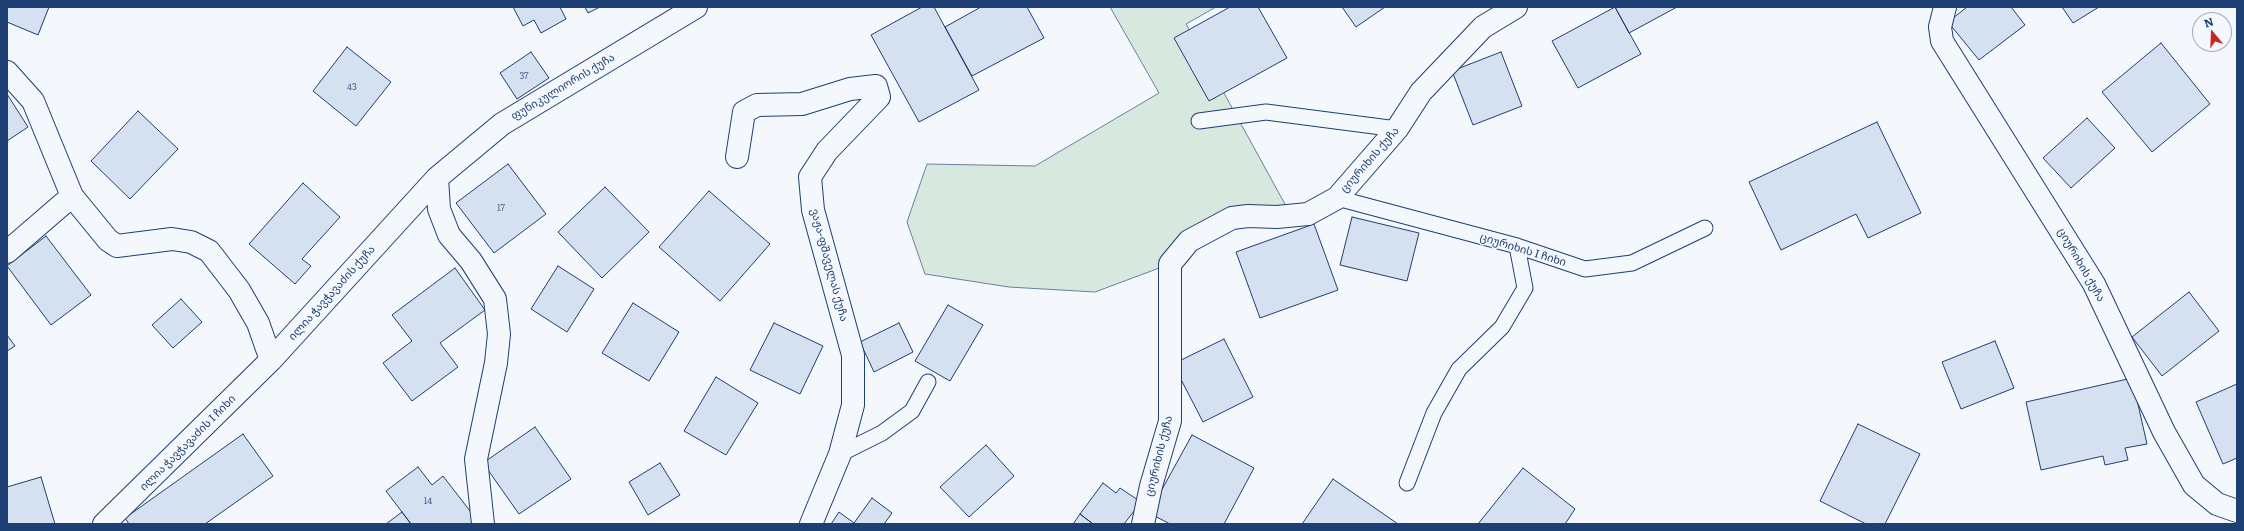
<!DOCTYPE html>
<html>
<head>
<meta charset="utf-8">
<style>
	body { margin:0 }
	#map { position:relative; width:2244px; height:531px; overflow:hidden; background:#f4f7fb; font-family:Literata,serif }
	canvas { display:block }
	.frame { position:absolute; inset:0; border:8px solid #1d3f73; pointer-events:none }
	.north { position:absolute; left:2192px; top:12px; width:40px; height:40px; box-sizing:border-box; background:#f4f7fb; border:1px solid #9eadc5; border-radius:50%; rotate:341deg; font-size:11px; font-weight:700; line-height:16px; text-align:center; color:#1d3f73 }
	.north::after { content:''; display:block; margin:auto; width:14px; height:18px; background:#c62828; clip-path:polygon(50% 0,100% 100%,50% 72%,0 100%) }
</style>
</head>
<body>
<div id="map">
<canvas width="2244" height="531"></canvas>
<div class="frame"></div>
<div class="north">N</div>
</div>
<script>
const ctx = document.querySelector('canvas').getContext('2d');
ctx.lineJoin = 'round';
function fillPath(path, color) {
  ctx.fillStyle = color;
  ctx.fill(path, 'evenodd');
}
function shape(rows) {
  const path = new Path2D();
  for (const r of rows) {
    path.moveTo(r[0], r[1]);
    for (let i = 2; i < r.length; i += 2) path.lineTo(r[i], r[i + 1]);
  }
  return path;
}
function trace(path, color, width, dash) {
  ctx.strokeStyle = color;
  ctx.lineWidth = width;
  ctx.lineCap = dash ? 'butt' : 'round';
  ctx.setLineDash(dash || []);
  ctx.stroke(path);
}
function drawText(font, color, halo, rows, align = 'center') {
  ctx.font = font + ' Literata,"Noto Sans Georgian",serif';
  ctx.lineWidth = 3;
  ctx.setLineDash([]);
  ctx.textBaseline = 'middle';
  ctx.strokeStyle = halo;
  ctx.fillStyle = color;
  for (const [text, x, y, turn = 0] of rows) {
    ctx.save();
    ctx.translate(x, y);
    ctx.rotate((+turn || 0) * Math.PI / 180);
    ctx.textAlign = isNaN(turn) ? turn : align;
    if (halo) ctx.strokeText(text, 0, 0);
    ctx.fillText(text, 0, 0);
    ctx.restore();
  }
}
const green = shape([
	[1110,7,1216,7,1186,24,1291,215,1248,216,1170,264,1095,292,1009,287,925,274,907,222,927,164,1035,166,1159,93,1110,7]
]);
fillPath(green, '#d7e8df');
trace(green, '#687fa3', 1);
const building = shape([
	[7,7,49,7,38,35,7,22,7,7],
	[513,7,560,7,566,19,541,33,534,20,523,26,513,7],
	[585,7,600,7,588,13,585,7],
	[922,7,934,7,979,90,919,122,871,35,922,7],
	[981,7,1027,7,1044,38,972,76,945,27,981,7],
	[1230,7,1258,7,1287,58,1209,101,1174,38,1230,7],
	[1342,7,1385,7,1356,27,1342,7],
	[1615,7,1641,54,1578,88,1552,41,1615,7],
	[1615,7,1677,7,1629,33,1615,7],
	[1967,7,2011,7,2025,25,1979,60,1948,22,1967,7],
	[2062,7,2099,7,2073,23,2062,7],
	[2161,43,2210,104,2152,152,2102,92,2161,43],
	[347,47,391,82,356,126,313,91,347,47],
	[531,52,549,78,517,99,500,73,531,52],
	[1501,52,1522,106,1473,125,1452,71,1501,52],
	[7,94,28,127,7,141,7,94],
	[138,111,178,149,130,199,91,161,138,111],
	[2087,118,2115,148,2071,188,2043,158,2087,118],
	[1877,122,1921,213,1868,238,1856,214,1781,250,1749,182,1877,122],
	[508,164,546,214,494,253,456,203,508,164],
	[303,183,340,217,302,259,311,266,295,284,249,244,303,183],
	[605,187,649,232,602,278,558,232,605,187],
	[709,191,770,244,720,301,659,247,709,191],
	[1352,217,1419,233,1407,281,1340,265,1352,217],
	[1314,224,1338,290,1260,318,1236,252,1314,224],
	[46,236,91,295,51,325,7,266,46,236],
	[558,266,594,289,567,332,531,309,558,266],
	[455,268,485,310,440,343,458,367,412,401,383,363,412,341,392,315,455,268],
	[2189,292,2219,331,2162,376,2132,337,2189,292],
	[181,299,202,322,173,348,152,325,181,299],
	[633,303,679,332,649,381,602,353,633,303],
	[948,305,983,325,950,381,915,361,948,305],
	[774,323,823,346,800,394,750,370,774,323],
	[899,323,913,352,874,372,860,342,899,323],
	[7,335,15,346,7,351,7,335],
	[1224,339,1253,397,1203,422,1173,364,1224,339],
	[1995,341,2014,388,1961,409,1942,362,1995,341],
	[716,377,758,403,726,455,684,431,716,377],
	[2132,378,2147,444,2125,448,2128,460,2105,465,2103,456,2041,470,2026,402,2132,378],
	[2237,384,2237,458,2223,464,2196,402,2237,384],
	[1858,424,1920,454,1885,524,1866,524,1820,501,1858,424],
	[535,427,571,479,519,514,483,463,535,427],
	[243,434,273,476,205,524,129,524,125,518,243,434],
	[1192,435,1254,468,1224,524,1170,524,1149,513,1192,435],
	[986,445,1014,476,969,517,940,487,986,445],
	[660,463,680,495,648,515,629,482,660,463],
	[418,467,432,485,443,476,477,520,472,524,411,524,386,491,418,467],
	[1523,468,1575,509,1565,524,1478,524,1523,468],
	[41,477,55,524,7,524,7,487,41,477],
	[1333,479,1398,524,1302,524,1333,479],
	[1103,483,1116,493,1120,488,1141,502,1124,524,1093,524,1080,514,1103,483],
	[872,498,892,513,884,524,831,524,839,512,854,523,872,498],
	[402,512,411,524,386,524,402,512],
	[1080,514,1093,524,1073,524,1080,514]
]);
fillPath(building, '#d5e0f0');
trace(building, '#1d3f73', 1);
const service = shape([
	[1199,121,1266,112,1397,129],
	[1337,198,1517,246,1585,269,1632,263,1705,228],
	[840,454,882,433,912,411,928,382],
	[1407,483,1434,413,1459,369,1502,327,1525,288,1517,246]
]);
const minor = shape([
	[1945,7,1940,27,1942,41,2094,284,2164,432,2194,485,2217,504,2237,511],
	[7,72,33,101,72,196,108,240,117,246,172,239,191,242,209,251,239,290,258,323,271,360],
	[737,157,744,112,757,105,802,104,850,89,876,86,879,97,827,151,810,177,813,210,853,355,853,405,840,454,811,524],
	[437,178,439,209,449,235,471,261,495,299,499,334,496,363,476,459,483,524],
	[7,252,72,196],
	[104,524,271,360,437,178,502,124,696,7],
	[1143,524,1151,486,1170,421,1170,264,1189,241,1232,218,1248,216,1277,217,1308,214,1337,198,1397,129,1421,92,1483,27,1516,7]
]);
trace(service, '#1d3f73', 17);
trace(minor, '#1d3f73', 24);
trace(service, '#f4f7fb', 15);
trace(minor, '#f4f7fb', 22);
drawText('9px', '#4b6792', null, [
	["37",524,76],
	["43",352,87],
	["17",501,208],
	["14",428,501]
]);
drawText('11px', '#1d3f73', '#f4f7fb', [
	["ფუნიკულიორის ქუჩა",563,87,-31],
	["ციურიხის ქუჩა",1370,160,-49],
	["ციურიხის I ჩიხი",1523,250,17],
	["ვაჟა-ფშაველას ქუჩა",829,265,75],
	["ციურიხის ქუჩა",2081,265,60],
	["ილია ჭავჭავაძის ქუჩა",332,293,-48],
	["ილია ჭავჭავაძის I ჩიხი",188,443,-45],
	["ციურიხის ქუჩა",1159,456,-76]
]);
</script>
</body>
</html>
